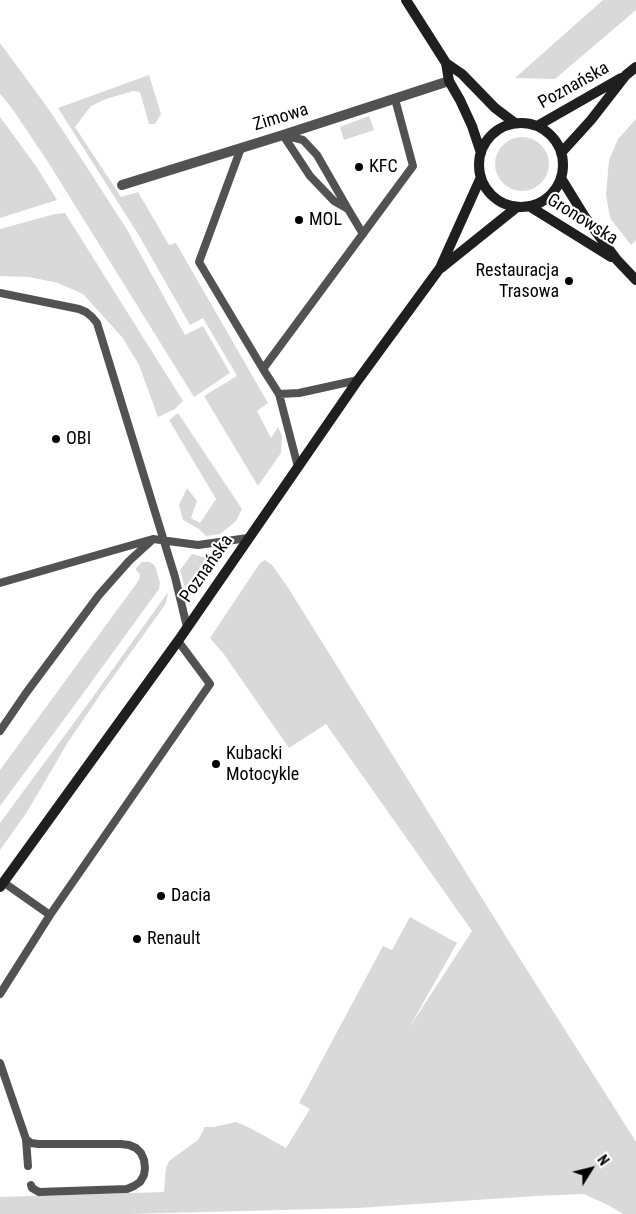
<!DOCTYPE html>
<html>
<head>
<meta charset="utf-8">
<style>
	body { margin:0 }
	#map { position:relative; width:636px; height:1214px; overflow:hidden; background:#fff; font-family:"Roboto Condensed",sans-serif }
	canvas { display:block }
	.north { position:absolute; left:566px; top:1144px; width:50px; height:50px; -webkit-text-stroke:4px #fff; paint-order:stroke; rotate:54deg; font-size:14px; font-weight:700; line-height:20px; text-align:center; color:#000 }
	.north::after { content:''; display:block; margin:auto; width:18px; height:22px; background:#000; clip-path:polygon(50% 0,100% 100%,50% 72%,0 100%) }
</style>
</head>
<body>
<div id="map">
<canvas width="636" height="1214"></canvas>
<div class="north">N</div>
</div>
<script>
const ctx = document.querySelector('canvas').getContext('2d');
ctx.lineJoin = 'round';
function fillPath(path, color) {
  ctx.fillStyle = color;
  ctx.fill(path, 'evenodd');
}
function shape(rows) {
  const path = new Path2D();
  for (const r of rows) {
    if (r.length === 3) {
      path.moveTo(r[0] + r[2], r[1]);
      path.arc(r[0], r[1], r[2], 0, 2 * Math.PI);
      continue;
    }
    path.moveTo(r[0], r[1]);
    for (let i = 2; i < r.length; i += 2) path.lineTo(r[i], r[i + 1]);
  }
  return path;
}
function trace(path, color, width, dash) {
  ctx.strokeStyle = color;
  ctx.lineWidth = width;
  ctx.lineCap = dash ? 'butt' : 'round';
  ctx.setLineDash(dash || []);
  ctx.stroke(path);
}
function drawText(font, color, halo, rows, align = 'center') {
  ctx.font = font + ' "Roboto Condensed",sans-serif';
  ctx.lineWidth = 4;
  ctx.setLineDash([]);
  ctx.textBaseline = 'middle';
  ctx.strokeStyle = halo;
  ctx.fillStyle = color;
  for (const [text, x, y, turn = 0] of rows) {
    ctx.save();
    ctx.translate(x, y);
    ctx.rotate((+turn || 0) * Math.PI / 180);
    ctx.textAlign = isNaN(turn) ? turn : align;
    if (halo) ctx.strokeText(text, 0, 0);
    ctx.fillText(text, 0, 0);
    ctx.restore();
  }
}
fillPath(shape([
	[603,0,636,0,636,10,555,79,515,78],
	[0,43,50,111,88,169,126,228,185,335,203,326,230,373,194,397,48,162,11,107,0,94],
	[149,75,161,114,155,124,149,124,140,92,133,91,106,99,91,106,75,127,121,197,138,192,169,245,176,243,268,403,257,411,271,438,278,427,282,436,281,453,258,486,204,396,237,376,203,318,190,325,138,234,58,108],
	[369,116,374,130,344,140,340,127],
	[0,117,36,166,57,200,0,218],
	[636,119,636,240,631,245,610,218,606,195,609,160,618,139],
	[522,164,27],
	[65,213,183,401,175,409,158,417,139,365,122,337,83,294,58,283,29,277,0,276,0,229,55,214],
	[178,413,242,509,236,521,220,534,206,536,199,529,183,520,179,505,187,488,197,501,191,518,200,523,216,499,169,420],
	[192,554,206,558,185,588,180,570],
	[265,560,272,565,287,586,520,959,633,1137,636,1142,636,1214,623,1214,610,1206,584,1194,536,1196,358,1208,129,1214,0,1214,0,1197,164,1192,166,1168,169,1161,198,1140,205,1127,214,1127,236,1122,250,1128,286,1148,310,1109,299,1103,383,946,392,950,410,917,457,943,409,1028,472,931,326,724,289,748,223,653,210,638,260,563],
	[142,562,150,562,155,566,160,583,159,589,82,695,0,806,0,770,139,580,140,574,136,570,136,568],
	[168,592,167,599,165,605,100,695,68,742,27,812,0,850,0,823,90,701]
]), '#d9d9d9');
trace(shape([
	[283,135,310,176,334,201,348,209,363,234],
	[283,135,303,140,317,155,348,209],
	[241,148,199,262,263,369],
	[0,293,79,309,86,312,92,317,97,323,175,577,187,627],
	[279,394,299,393,358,380],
	[298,467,279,394,263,369,413,166,395,99],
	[0,583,153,539,198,545,248,538],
	[0,731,26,693,99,595,129,561,151,541],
	[3,882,50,915],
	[0,994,50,915,210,684,178,641],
	[0,1063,26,1139,28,1166],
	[26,1139,31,1143,38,1144,121,1144,129,1145,136,1148,141,1153,144,1160,145,1168,144,1175,140,1182,134,1186,127,1189,39,1192,32,1188,31,1185]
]), '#525252', 8);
trace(shape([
	[122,185,283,135,449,81]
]), '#525252', 10);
trace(shape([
	[406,0,446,63,449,81,460,100,472,126,481,153],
	[446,63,462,74,495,108,515,123],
	[521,165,42],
	[537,126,621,78],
	[561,153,591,120,626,75,636,67],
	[561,178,585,217,617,260,636,280],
	[529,206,611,257],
	[441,268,517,207],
	[0,887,178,641,358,380,440,268,481,177]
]), '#1f1f1f', 10);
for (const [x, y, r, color] of [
	[359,167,5,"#000"],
	[299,220,5,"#000"],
	[569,281,5,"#000"],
	[56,439,5,"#000"],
	[216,764,5,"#000"],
	[161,896,5,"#000"],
	[137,939,5,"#000"]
]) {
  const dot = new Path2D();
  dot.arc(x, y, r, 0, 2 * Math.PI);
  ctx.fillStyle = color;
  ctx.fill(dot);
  trace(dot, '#fff', 2);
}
drawText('18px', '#000', '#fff', [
	["Poznańska",574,86,-29],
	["Zimowa",281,118,-17],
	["Gronowska",582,220,32],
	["Poznańska",207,569,-55]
]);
drawText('18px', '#000', '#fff', [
	["KFC",369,167],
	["MOL",309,220],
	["Restauracja",559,271,"right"],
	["Trasowa",559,292,"right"],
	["OBI",66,439],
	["Kubacki",226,754],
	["Motocykle",226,775],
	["Dacia",171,896],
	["Renault",147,939]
], 'left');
</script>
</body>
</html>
